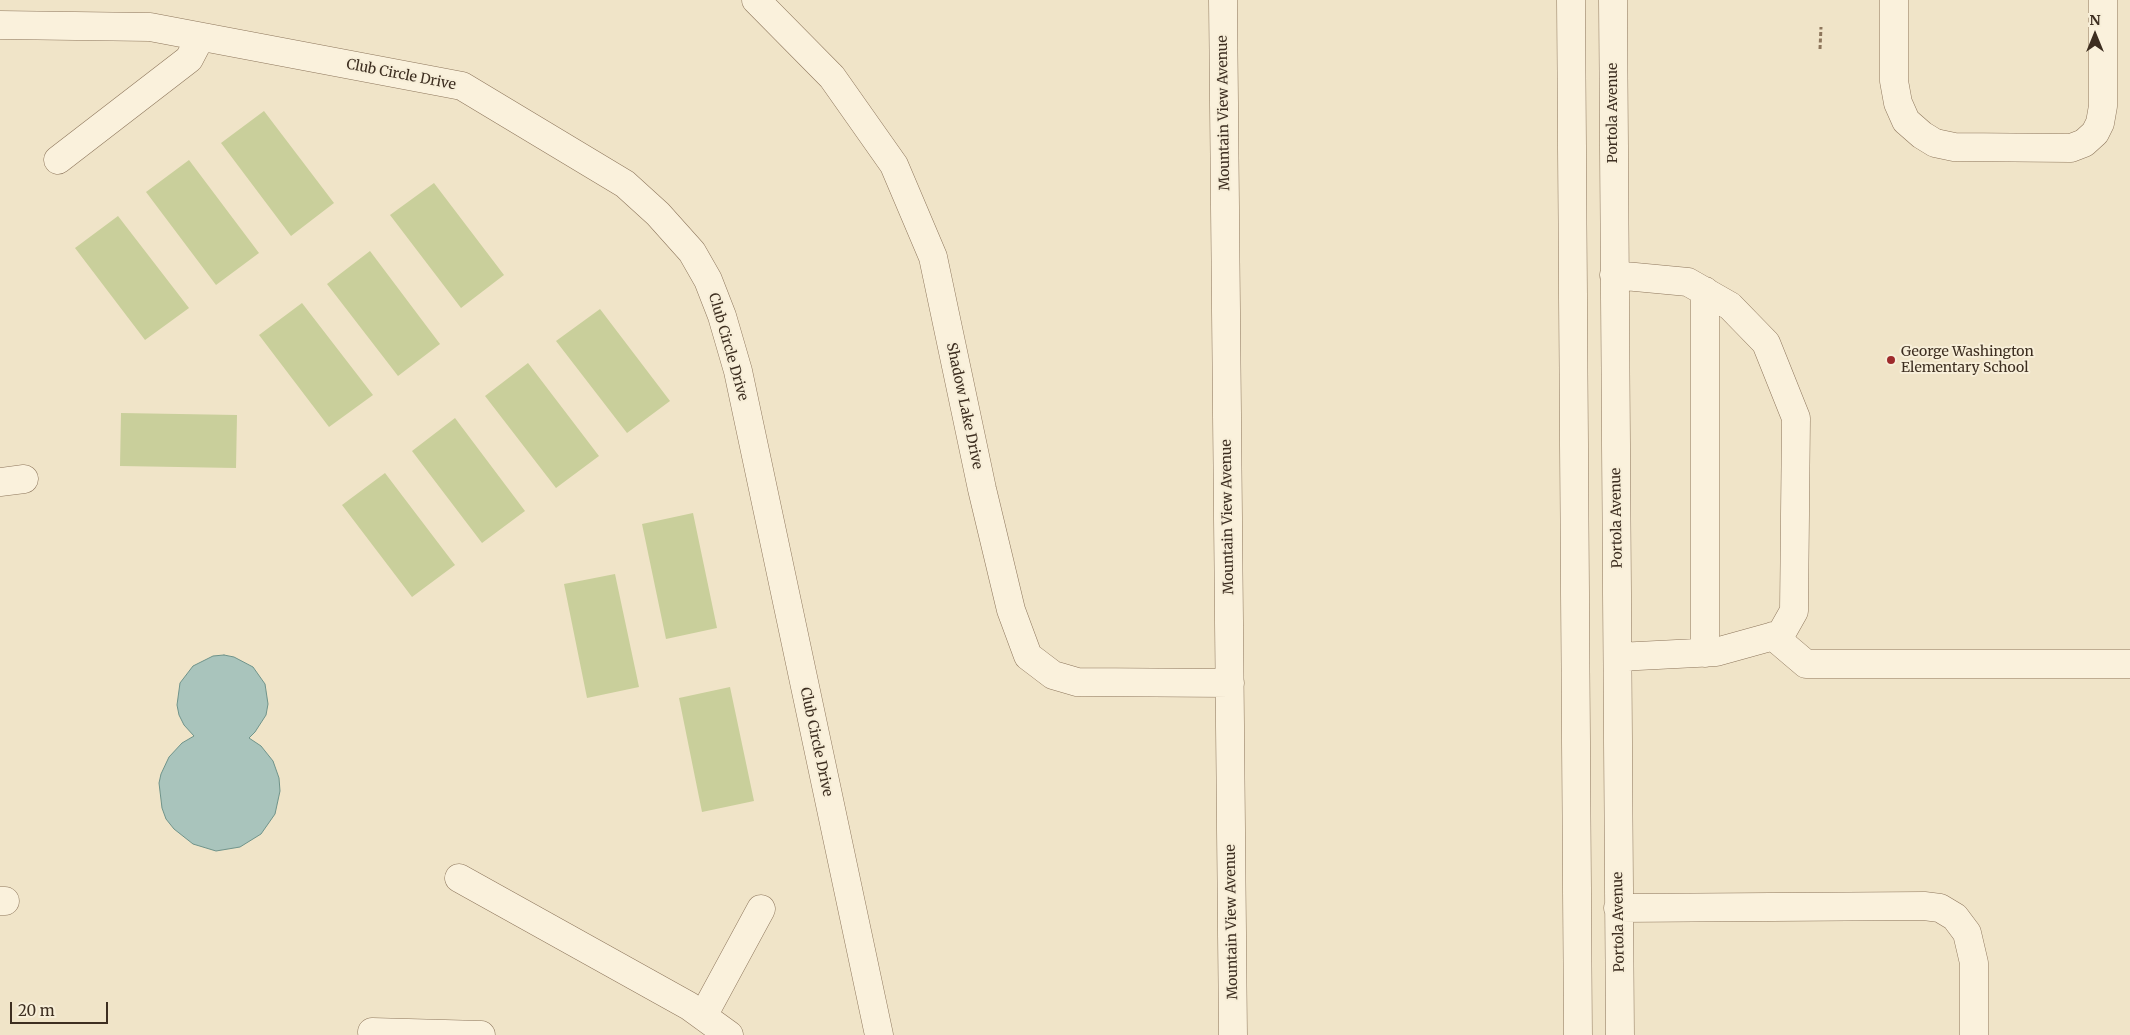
<!DOCTYPE html>
<html>
<head>
<meta charset="utf-8">
<style>
	body { margin:0 }
	#map { position:relative; width:2130px; height:1035px; overflow:hidden; background:#f0e4c8; font-family:Merriweather,serif }
	canvas { display:block }
	.north { position:absolute; left:2070px; top:10px; width:50px; height:50px; -webkit-text-stroke:4px #f7eed8; paint-order:stroke; rotate:0deg; font-size:14px; font-weight:700; line-height:20px; text-align:center; color:#3d2e20 }
	.north::after { content:''; display:block; margin:auto; width:18px; height:22px; background:#3d2e20; clip-path:polygon(50% 0,100% 100%,50% 72%,0 100%) }
	.scale { position:absolute; left:10px; top:1002px; width:98px; height:22px; box-sizing:border-box; border:2px solid #3d2e20; border-top:0; padding-left:6px; font-size:15px; line-height:18px; white-space:nowrap; color:#3d2e20; -webkit-text-stroke:4px #f7eed8; paint-order:stroke }
</style>
</head>
<body>
<div id="map">
<canvas width="2130" height="1035"></canvas>
<div class="north">N</div>
<div class="scale">20 m</div>
</div>
<script>
const ctx = document.querySelector('canvas').getContext('2d');
ctx.lineJoin = 'round';
function fillPath(path, color) {
  ctx.fillStyle = color;
  ctx.fill(path, 'evenodd');
}
function shape(rows) {
  const path = new Path2D();
  for (const r of rows) {
    path.moveTo(r[0], r[1]);
    for (let i = 2; i < r.length; i += 2) path.lineTo(r[i], r[i + 1]);
  }
  return path;
}
function trace(path, color, width, dash) {
  ctx.strokeStyle = color;
  ctx.lineWidth = width;
  ctx.lineCap = dash ? 'butt' : 'round';
  ctx.setLineDash(dash || []);
  ctx.stroke(path);
}
function drawText(font, color, halo, rows, align = 'center') {
  ctx.font = font + ' Merriweather,serif';
  ctx.lineWidth = 4;
  ctx.setLineDash([]);
  ctx.textBaseline = 'middle';
  ctx.strokeStyle = halo;
  ctx.fillStyle = color;
  for (const [text, x, y, turn = 0] of rows) {
    ctx.save();
    ctx.translate(x, y);
    ctx.rotate((+turn || 0) * Math.PI / 180);
    ctx.textAlign = isNaN(turn) ? turn : align;
    if (halo) ctx.strokeText(text, 0, 0);
    ctx.fillText(text, 0, 0);
    ctx.restore();
  }
}
fillPath(shape([
	[264,111,334,203,291,236,221,143],
	[189,160,259,253,216,285,146,192],
	[434,183,504,275,461,308,390,215],
	[118,216,189,308,145,340,75,248],
	[370,251,440,344,398,376,327,284],
	[302,303,373,395,329,427,259,335],
	[600,309,670,401,627,433,556,341],
	[528,363,599,456,556,488,485,396],
	[121,413,237,415,236,468,120,466],
	[455,418,525,511,482,543,412,451],
	[385,473,455,565,412,597,342,505],
	[693,513,717,628,666,639,642,524],
	[615,574,639,687,587,698,564,584],
	[730,687,754,801,702,812,679,698]
]), '#c9cf9b');
const water = shape([
	[224,655,234,657,253,667,265,684,268,704,266,715,255,732,249,738,261,746,273,761,279,778,280,791,275,814,261,834,240,847,216,851,193,844,174,829,166,819,162,808,159,783,161,774,169,757,182,743,194,736,184,725,179,715,177,705,180,683,193,666,213,656,224,655]
]);
fillPath(water, '#a9c4bc');
trace(water, '#6f938a', 1);
const minor = shape([
	[756,0,832,77,894,165,933,257,982,489,1011,610,1028,656,1053,675,1077,682,1230,683],
	[1223,0,1233,1035],
	[1571,0,1578,1035],
	[1613,0,1620,1035],
	[1894,0,1894,81,1898,103,1906,121,1922,135,1935,143,1954,147,2071,148,2084,143,2095,133,2100,123,2103,106,2103,0],
	[0,25,150,27,462,86,625,184,658,214,692,252,708,280,722,316,738,371,879,1035],
	[58,160,189,59,200,38],
	[1614,275,1688,282,1730,306,1766,343,1796,418,1794,611,1781,634,1716,652,1618,657],
	[1705,291,1705,653],
	[0,482,24,479],
	[1773,636,1806,664,2130,664],
	[459,878,689,1006,729,1035],
	[0,901,5,901],
	[1618,908,1924,906,1940,908,1955,917,1967,933,1974,963,1974,1035],
	[703,1016,761,909],
	[372,1032,481,1035]
]);
trace(minor, '#8d765c', 29);
trace(shape([
	[1820,49,1821,27]
]), '#8d765c', 3, [4, 2.5]);
trace(minor, '#faf1dc', 28);
for (const [x, y, r, color] of [
	[1891,360,5,"#9e2a2b"]
]) {
  const dot = new Path2D();
  dot.arc(x, y, r, 0, 2 * Math.PI);
  ctx.fillStyle = color;
  ctx.fill(dot);
  trace(dot, '#f7eed8', 2);
}
drawText('14px', '#3d2e20', '#f7eed8', [
	["Club Circle Drive",401,75,11],
	["Mountain View Avenue",1224,113,-91],
	["Portola Avenue",1613,113,-90],
	["Club Circle Drive",728,347,74],
	["Shadow Lake Drive",964,406,78],
	["Mountain View Avenue",1228,517,-91],
	["Portola Avenue",1617,518,-91],
	["Club Circle Drive",816,742,78],
	["Mountain View Avenue",1232,922,-91],
	["Portola Avenue",1619,922,-91]
]);
drawText('14px', '#3d2e20', '#f7eed8', [
	["George Washington",1901,352],
	["Elementary School",1901,368]
], 'left');
</script>
</body>
</html>
